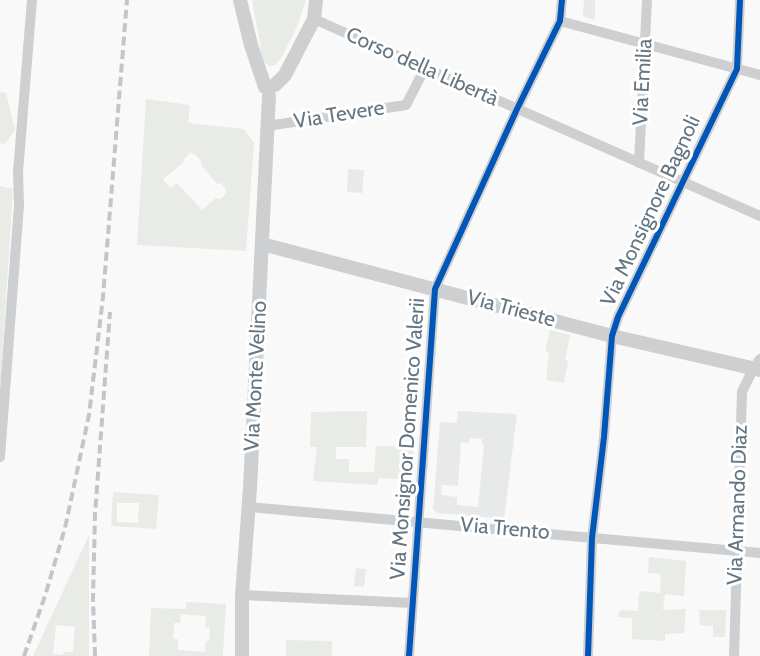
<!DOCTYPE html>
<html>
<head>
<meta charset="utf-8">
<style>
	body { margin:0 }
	canvas { display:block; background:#f9f9f9 }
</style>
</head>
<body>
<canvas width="760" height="656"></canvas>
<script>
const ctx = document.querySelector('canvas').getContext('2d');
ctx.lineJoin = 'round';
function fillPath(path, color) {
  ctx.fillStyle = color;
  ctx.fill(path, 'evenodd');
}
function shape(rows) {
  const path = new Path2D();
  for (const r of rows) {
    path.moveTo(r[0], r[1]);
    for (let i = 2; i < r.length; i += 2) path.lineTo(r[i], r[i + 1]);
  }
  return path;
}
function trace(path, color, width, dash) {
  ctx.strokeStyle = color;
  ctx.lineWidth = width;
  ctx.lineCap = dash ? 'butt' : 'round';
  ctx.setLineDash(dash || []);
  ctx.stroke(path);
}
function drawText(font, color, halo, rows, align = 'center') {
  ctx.font = font + ' Cabin,sans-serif';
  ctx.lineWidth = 6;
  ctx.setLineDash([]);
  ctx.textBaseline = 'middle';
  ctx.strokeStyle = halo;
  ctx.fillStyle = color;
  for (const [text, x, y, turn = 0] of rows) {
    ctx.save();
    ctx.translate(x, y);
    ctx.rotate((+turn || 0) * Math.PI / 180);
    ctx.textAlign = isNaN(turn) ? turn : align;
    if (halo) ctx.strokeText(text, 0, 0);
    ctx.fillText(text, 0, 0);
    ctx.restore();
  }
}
fillPath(shape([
	[584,0,595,0,595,20,583,16],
	[348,169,364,170,362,193,347,192],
	[458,411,517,414,504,519,437,513,433,509,440,422,457,423],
	[470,438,482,439,482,444,484,445,478,507,457,505,457,497,441,495,442,485,458,486,461,442,469,443],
	[356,568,366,569,364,587,354,586]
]), '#e8e9e9');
fillPath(shape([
	[252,0,306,0,297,27,282,57,275,65,270,66,263,61],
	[0,92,6,93,15,130,5,144,0,143],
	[146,99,190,105,188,123,244,129,254,143,246,251,137,245],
	[190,153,195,154,201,160,201,165,217,184,221,183,226,190,226,194,220,199,216,198,202,210,177,183,170,188,163,179,183,163,184,159],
	[0,186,13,189,0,393],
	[550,330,570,335,565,360,568,361,564,383,546,380,549,352,545,351],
	[367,411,366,447,336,447,336,459,349,459,349,472,374,472,376,446,414,447,410,480,379,478,377,485,313,481,317,447,310,447,311,412],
	[113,492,159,495,156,529,111,526],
	[117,503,139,503,138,523,117,522],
	[89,535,89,656,33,656],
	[56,625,75,627,73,652,63,652,63,655,53,654],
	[649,557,686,561,684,596,665,594,663,610,686,609,684,633,665,634,665,641,632,639,632,618,618,617,620,610,638,611,639,594,643,591,660,593,661,574,648,573],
	[186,602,226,604,223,656,149,656,151,608,186,609],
	[181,614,206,616,205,627,210,628,209,641,206,641,205,652,178,650,178,639,173,639,174,623,180,623],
	[699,610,726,610,725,637,713,637,713,626,700,625],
	[286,640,332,641,332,656,286,656]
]), '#e8ebe6');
trace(shape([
	[314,19,760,216],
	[560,21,760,75],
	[267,126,406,105,425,68],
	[639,163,647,0],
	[0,457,19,205,18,172,32,0],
	[249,507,760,553],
	[242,595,412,603],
	[409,656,435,289,517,109,560,21,562,0],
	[588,656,592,538,604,437,612,336,618,317,737,69,740,0],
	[734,656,742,392,753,369,760,359]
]), '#cecfd0', 10);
trace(shape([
	[240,0,251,45,265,87],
	[275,85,285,75,314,19,316,0],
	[262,244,612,336,760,370],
	[242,656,242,595,250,488,269,96]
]), '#cecfd0', 14);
trace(shape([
	[24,656,45,596,65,528,89,415,103,297,127,0],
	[95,656,93,599,95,514,110,312]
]), '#c3c5c6', 4, [9, 4.5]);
trace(shape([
	[409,656,435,289,517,109,560,21,562,0],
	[588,656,592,538,604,437,612,336,618,317,737,69,740,0]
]), '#0057b8', 6);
drawText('21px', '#657683', '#fff', [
	["Corso della Libertà",422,67,24],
	["Via Emilia",643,82,-87],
	["Via Tevere",339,115,-9],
	["Via Monsignore Bagnoli",651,211,-65],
	["Via Trieste",511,309,15],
	["Via Monte Velino",256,376,-87],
	["Via Monsignor Domenico Valerii",408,439,-86],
	["Via Armando Diaz",738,505,-88],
	["Via Trento",505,529,5]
]);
</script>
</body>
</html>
